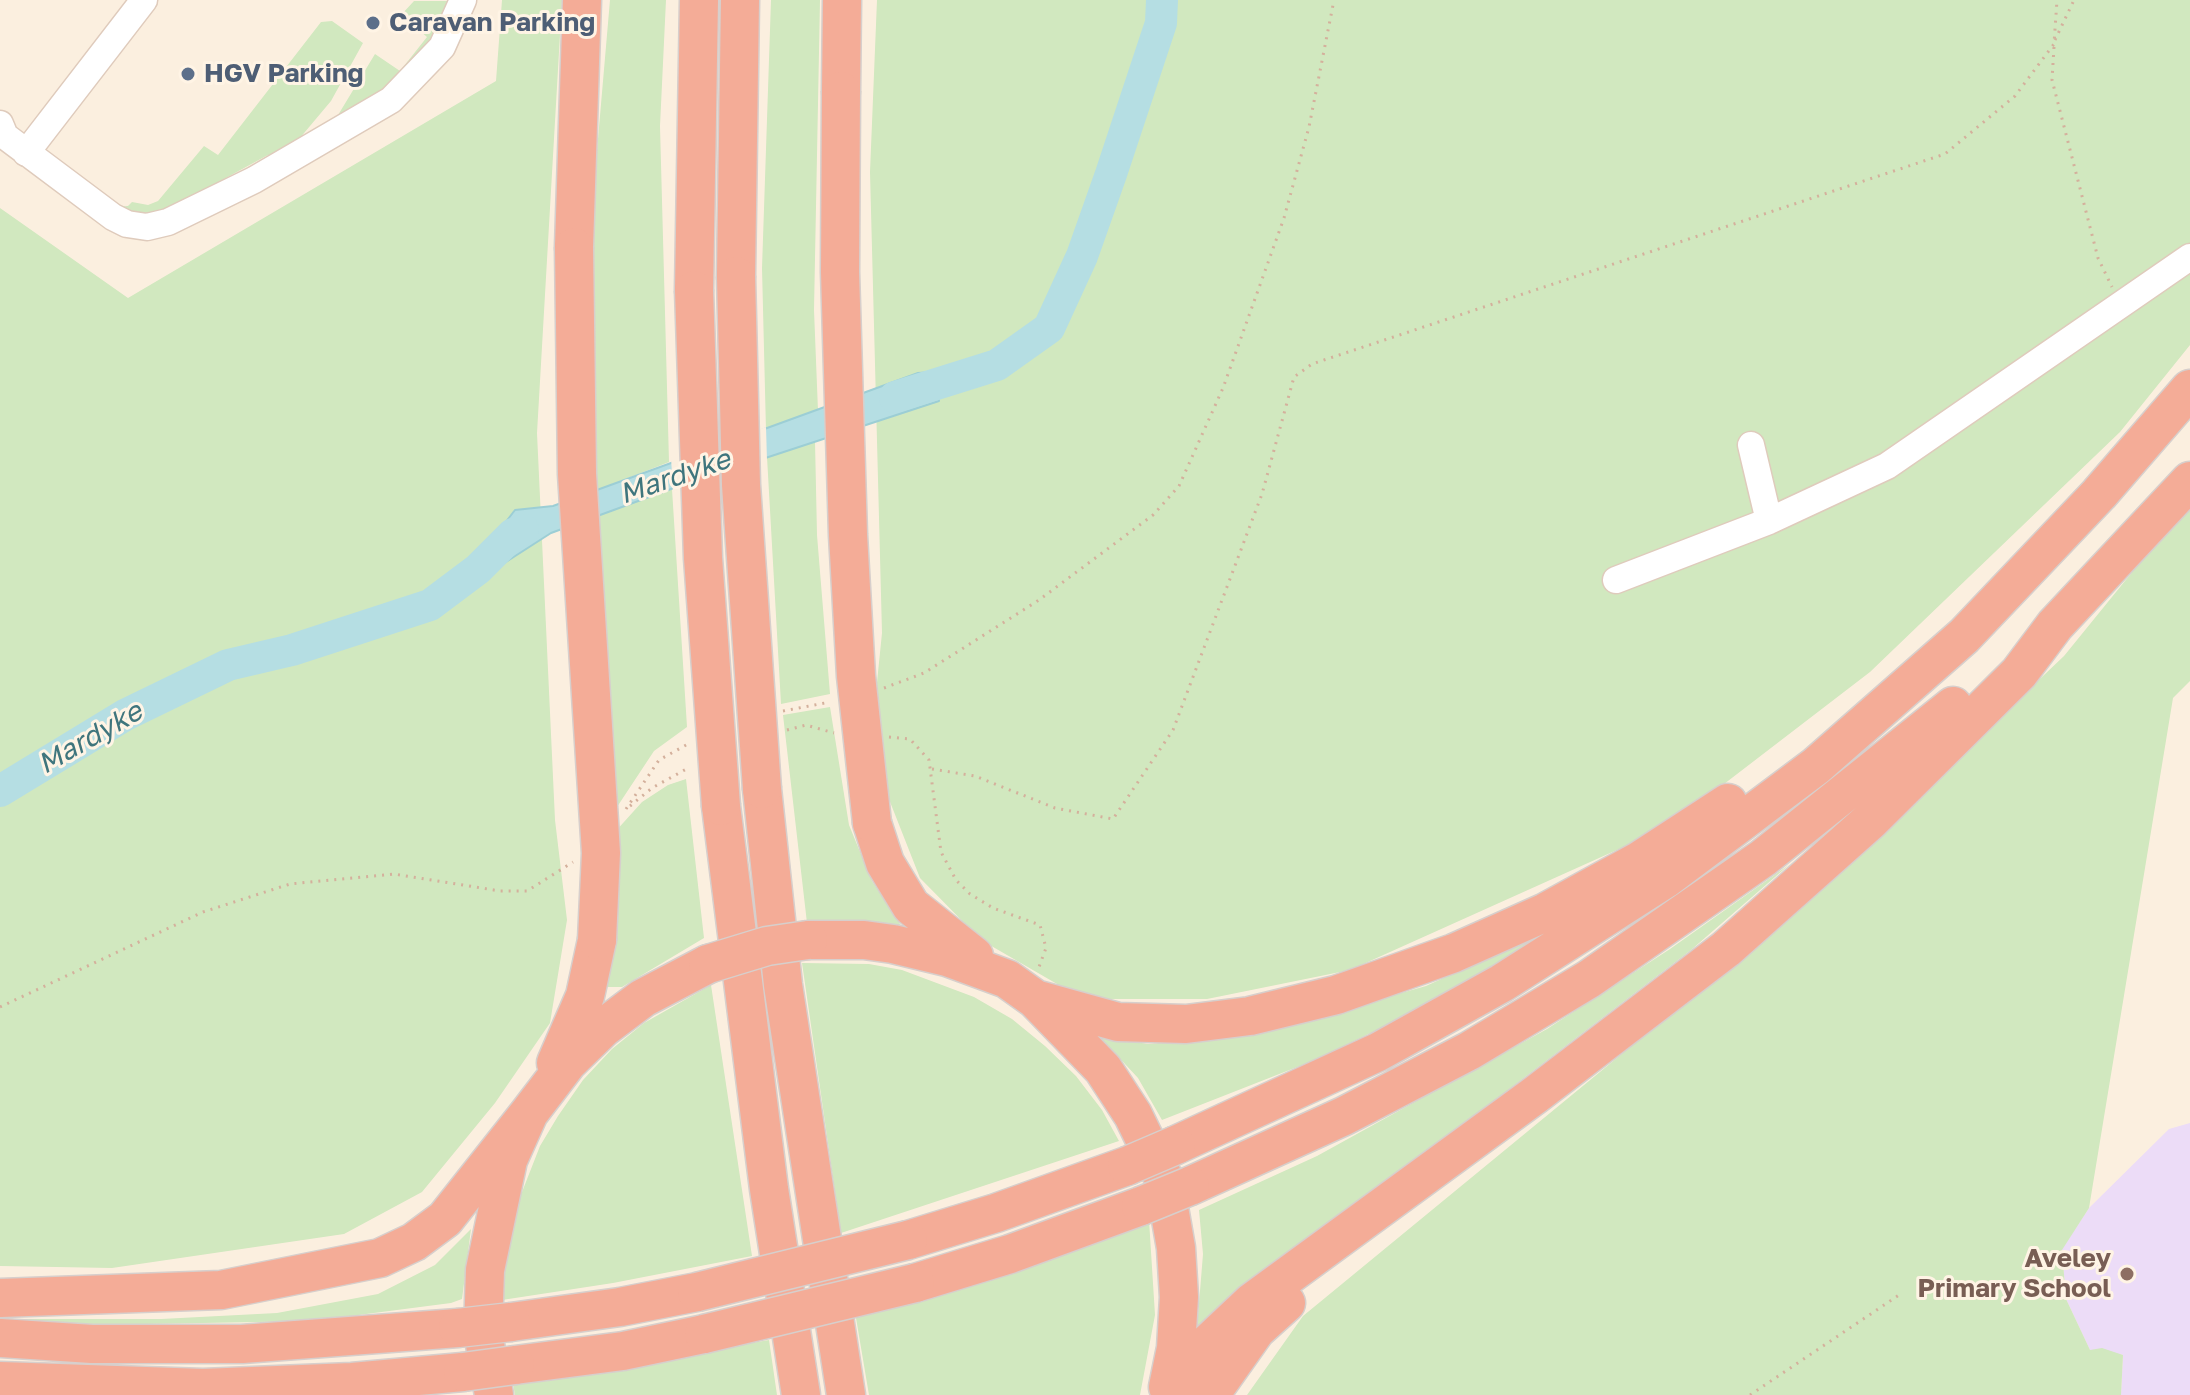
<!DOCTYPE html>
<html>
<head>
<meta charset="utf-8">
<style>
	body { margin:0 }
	canvas { display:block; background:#fbefdf }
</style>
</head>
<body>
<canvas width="2190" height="1395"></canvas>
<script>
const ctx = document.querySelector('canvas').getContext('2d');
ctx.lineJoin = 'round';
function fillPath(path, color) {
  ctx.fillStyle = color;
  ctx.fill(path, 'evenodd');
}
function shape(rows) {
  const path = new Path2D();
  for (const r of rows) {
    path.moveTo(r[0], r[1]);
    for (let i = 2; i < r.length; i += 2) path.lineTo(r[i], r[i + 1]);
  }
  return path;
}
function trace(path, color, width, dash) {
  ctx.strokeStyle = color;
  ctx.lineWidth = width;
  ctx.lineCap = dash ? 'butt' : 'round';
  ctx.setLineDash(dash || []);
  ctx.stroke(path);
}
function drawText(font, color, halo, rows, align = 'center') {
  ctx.font = font + ' "Golos Text",sans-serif';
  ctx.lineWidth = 6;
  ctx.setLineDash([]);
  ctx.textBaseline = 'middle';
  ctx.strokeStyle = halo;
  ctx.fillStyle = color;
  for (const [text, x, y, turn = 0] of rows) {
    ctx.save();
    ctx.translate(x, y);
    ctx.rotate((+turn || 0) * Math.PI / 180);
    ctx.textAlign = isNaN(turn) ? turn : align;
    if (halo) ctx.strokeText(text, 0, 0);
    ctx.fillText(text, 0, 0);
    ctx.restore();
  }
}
fillPath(shape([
	[2190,1123,2190,1395,2121,1395,2123,1355,2090,1350,2066,1299,2062,1249,2089,1208,2169,1129]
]), '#ecdcf7');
fillPath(shape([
	[502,0,562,0,537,433,555,820,567,920,550,1023,495,1103,422,1192,344,1234,112,1268,0,1266,0,208,128,298,496,81],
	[610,0,666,0,660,126,669,462,597,490,592,459,589,243],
	[771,0,820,0,814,310,818,411,766,431,762,268],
	[877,0,2190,0,2190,345,2120,432,1870,672,1668,827,1350,970,1207,999,1083,999,981,940,920,878,870,751,882,633,870,172],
	[414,1,451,1,433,43,410,72,332,125,375,54,400,71,427,37,401,15],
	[332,21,363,43,331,101,294,145,266,156,160,214,146,217,116,207,128,206,132,202,148,205,158,201,204,146,218,155,321,22],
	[815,441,817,535,830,694,781,704,767,457],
	[672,489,687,727,654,751,615,810,595,517],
	[2190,501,2190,681,2173,698,2089,1208,2062,1250,2066,1299,2090,1350,2102,1348,2123,1355,2121,1395,1247,1395,1303,1316,1797,910,2064,656],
	[830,707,849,825,872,881,904,930,807,923,783,715],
	[686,779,704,938,622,987,607,987,602,980,605,843,642,802,668,785],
	[1790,864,1691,950,1197,1328,1203,1254,1199,1210,1317,1156,1547,1029,1670,949],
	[1628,885,1430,1004,1315,1060,1162,1120,1138,1078,1099,1036,1148,1044,1215,1038,1331,1013,1426,986,1514,946],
	[802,963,869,964,902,970,974,997,1012,1019,1045,1046,1076,1076,1102,1110,1119,1141,841,1233],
	[711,985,752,1256,613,1283,502,1300,503,1269,513,1215,540,1146,558,1116,583,1080,612,1049,644,1023],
	[1149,1220,1155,1315,1140,1395,869,1395,856,1318,1014,1269],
	[471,1229,462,1299,451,1303,312,1321,92,1325,0,1319,161,1319,277,1313,378,1294,435,1265],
	[769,1340,777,1395,515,1395,513,1384]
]), '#d1e8bf');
const water = shape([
	[933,372,939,401,671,489,551,533,495,569,488,545,515,510,553,506,918,373,933,372]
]);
fillPath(water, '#b5dee3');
trace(water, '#9cced5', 2);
fillPath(shape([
	[766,427,767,461,673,492,671,457]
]), '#fbefdf');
trace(shape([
	[895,397,997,365,1049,328,1082,256,1111,174,1161,23,1162,0],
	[0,791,125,715,228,665,292,650,430,605,478,569,513,534,523,530]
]), '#b5dee3', 32);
const minor = shape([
	[0,124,5,136,113,217,127,224,147,227,168,222,254,180,391,100,442,47,463,0],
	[26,153,144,0],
	[1751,445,1769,521],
	[1616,580,1769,521,1887,466,2190,257]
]);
const highway = shape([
	[841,91,842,0],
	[574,247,582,0],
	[736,276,740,0],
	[694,290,699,0],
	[762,789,783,985,846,1395],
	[721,806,769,1189,801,1395],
	[872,823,885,863,911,906,974,956],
	[808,940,864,940,893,944,947,957,1007,979,1035,999,1103,1069,1133,1115,1164,1179,1176,1248,1179,1297,1176,1348,1168,1387],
	[1035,999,1118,1022,1186,1024,1250,1016,1336,995,1454,953,1546,912,1639,861,1728,803],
	[556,1063,585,996,597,940],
	[1176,1145,1378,1052,1502,983,1665,879,1816,766,1964,636,2099,494,2190,389],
	[1190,1186,1344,1116,1469,1051,1589,979,1763,858,1953,706],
	[908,1240,996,1213,1127,1166],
	[915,1283,1010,1254,1141,1206],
	[0,1298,221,1290,380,1258,414,1242,445,1219,529,1113],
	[511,1322,620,1307,697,1292],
	[0,1338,92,1344,242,1344,458,1328],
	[515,1365,623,1351,704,1334],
	[0,1381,203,1388,352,1382,463,1372],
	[494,1395,483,1333,485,1270,508,1160,529,1113,568,1062,603,1028,643,998,708,964],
	[1170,1395,1200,1351,1252,1302,1535,1095,1726,949,1871,820,2019,673,2055,625,2190,481],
	[1210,1395,1256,1330,1286,1303]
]);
trace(minor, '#dfcbbc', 29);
trace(highway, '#d7cfcc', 41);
trace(shape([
	[2055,40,2074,0],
	[2054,47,2052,80,2098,258,2112,287],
	[884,688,924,673,1039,600,1153,515,1179,486,1223,388,1284,218,1309,127,1334,0],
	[783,711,830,702],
	[787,730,806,725,834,733],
	[889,737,910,739,929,760,941,852,956,880,970,894,993,908,1040,925,1046,948,1039,967],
	[932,769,975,776,1055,808,1113,819,1173,730,1262,494,1294,377,1312,364,1945,154,2015,96,2054,44,2057,0],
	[630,806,652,788,690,767],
	[626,809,659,760,688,744],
	[0,1007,203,912,290,884,394,874,500,891,527,891,573,862],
	[1750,1395,1899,1295]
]), '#d4b09c', 3, [2, 6]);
trace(minor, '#fff', 26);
trace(highway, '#f4ac97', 38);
const highwayBridge = shape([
	[841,91,840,272,848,535,856,676,872,823],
	[574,247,577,474,601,853,597,940],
	[736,276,741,485,762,789],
	[694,290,703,558,721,806],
	[708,964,767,946,808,940],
	[1127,1166,1176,1145],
	[1141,1206,1190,1186],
	[697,1292,908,1240],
	[458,1328,511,1322],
	[704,1334,915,1283],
	[463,1372,515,1365]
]);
trace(highwayBridge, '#d7cfcc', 41, []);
trace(highwayBridge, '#f4ac97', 38);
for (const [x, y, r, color] of [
	[373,23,8,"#5c6f8a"],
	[188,74,8,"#5c6f8a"],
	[2127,1274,8,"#8d6e63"]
]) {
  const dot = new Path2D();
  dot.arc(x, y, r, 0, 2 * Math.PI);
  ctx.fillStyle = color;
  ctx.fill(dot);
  trace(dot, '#fff4e5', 3);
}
drawText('bold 26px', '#4e5e75', '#fff4e5', [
	["Caravan Parking",389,23],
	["HGV Parking",204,74]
], 'left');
drawText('bold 26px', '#785e54', '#fff4e5', [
	["Aveley",2111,1259],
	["Primary School",2111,1289]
], 'right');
drawText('italic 28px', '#3f757d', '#fff4e5', [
	["Mardyke",675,477,-19],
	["Mardyke",90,738,-30]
]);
</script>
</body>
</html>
